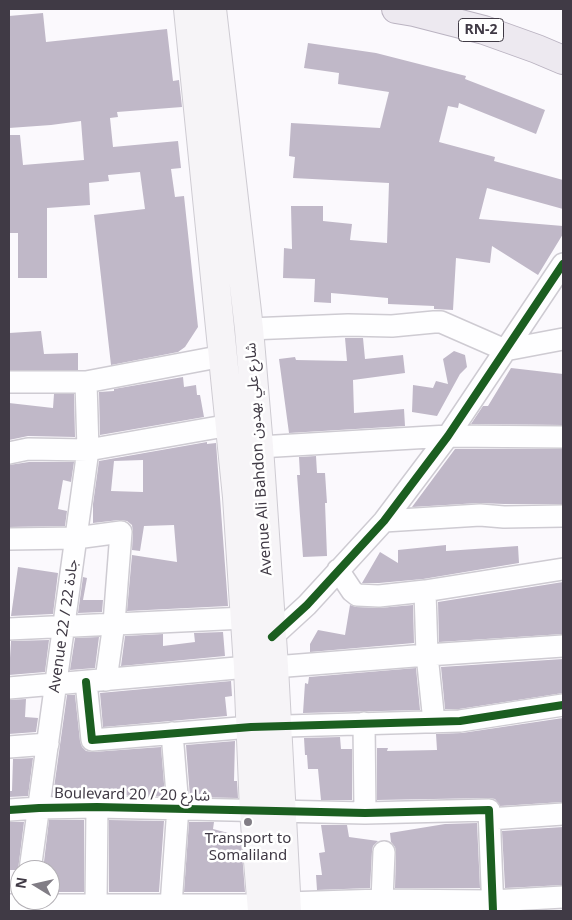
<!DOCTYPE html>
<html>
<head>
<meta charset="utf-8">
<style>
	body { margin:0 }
	#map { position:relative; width:572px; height:920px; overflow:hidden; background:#fbf9fd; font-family:"Noto Sans",sans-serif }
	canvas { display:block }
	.frame { position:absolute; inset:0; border:10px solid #403a45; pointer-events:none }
	.north { position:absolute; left:10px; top:860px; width:50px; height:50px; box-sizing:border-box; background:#fff; border:1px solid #b3b0b5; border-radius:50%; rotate:279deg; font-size:14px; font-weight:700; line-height:20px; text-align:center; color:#403a45 }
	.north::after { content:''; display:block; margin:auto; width:18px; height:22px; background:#817d85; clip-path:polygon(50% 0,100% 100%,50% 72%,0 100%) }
</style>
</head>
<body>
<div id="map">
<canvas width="572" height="920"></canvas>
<div class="frame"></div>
<div class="north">N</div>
</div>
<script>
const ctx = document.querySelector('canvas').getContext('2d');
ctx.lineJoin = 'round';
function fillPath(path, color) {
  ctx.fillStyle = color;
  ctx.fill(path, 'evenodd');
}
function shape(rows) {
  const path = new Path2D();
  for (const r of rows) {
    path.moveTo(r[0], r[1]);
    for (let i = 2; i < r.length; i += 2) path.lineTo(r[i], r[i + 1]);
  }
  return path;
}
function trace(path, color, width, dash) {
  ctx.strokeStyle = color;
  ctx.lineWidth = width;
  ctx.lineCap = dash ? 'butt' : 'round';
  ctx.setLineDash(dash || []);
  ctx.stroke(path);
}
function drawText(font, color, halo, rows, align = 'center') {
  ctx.font = font + ' "Noto Sans","Noto Sans Arabic",sans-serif';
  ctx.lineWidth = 5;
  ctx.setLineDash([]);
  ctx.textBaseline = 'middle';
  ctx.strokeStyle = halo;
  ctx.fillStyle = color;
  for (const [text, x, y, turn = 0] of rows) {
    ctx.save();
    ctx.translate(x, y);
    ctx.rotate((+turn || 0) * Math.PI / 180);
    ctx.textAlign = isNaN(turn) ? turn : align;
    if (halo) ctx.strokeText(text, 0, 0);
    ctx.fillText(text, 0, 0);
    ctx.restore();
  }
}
fillPath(shape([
	[43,13,46,42,167,29,173,81,179,80,182,107,117,112,118,117,110,118,113,147,178,141,181,168,171,169,175,197,184,196,198,327,185,347,178,352,111,365,94,215,145,209,140,172,108,175,109,181,89,183,90,205,47,208,47,278,18,278,18,233,10,233,9,135,20,135,23,165,84,160,81,121,51,125,9,128,9,16],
	[308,43,376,53,466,76,465,79,545,110,536,134,459,103,458,108,448,106,439,142,495,157,494,161,563,180,563,209,487,188,479,219,563,226,563,234,538,275,492,246,490,263,456,258,453,310,434,309,434,306,388,304,388,298,331,293,331,303,314,302,315,279,283,278,284,248,292,249,291,206,323,206,323,221,352,224,350,240,387,243,389,183,293,178,295,157,289,156,291,123,380,128,389,92,338,84,339,73,304,68],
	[41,331,44,354,78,353,78,370,9,370,9,333],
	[345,338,363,338,365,359,403,355,405,373,353,380,354,413,404,409,405,426,289,433,279,359,295,357,296,360,347,361],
	[454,351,465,355,467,367,460,374,437,416,412,412,413,385,433,388,436,381,448,384,443,359],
	[511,368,563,374,563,425,471,424,483,406,488,406],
	[183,377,184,387,196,385,197,395,200,395,204,417,100,435,99,392,114,391,114,389],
	[54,394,74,394,75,437,28,436,9,440,9,403,53,408],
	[207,442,207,444,216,443,228,606,127,611,132,555,177,562,174,525,144,526,140,551,132,550,133,532,132,525,127,521,119,520,93,523,93,504,99,461],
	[143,460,143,492,111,491,114,461],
	[455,449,563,449,563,504,504,504,479,503,412,507],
	[316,456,317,473,325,473,327,503,325,503,327,556,303,557,297,475,300,475,299,457],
	[29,462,74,462,71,482,63,480,58,509,67,511,65,526,9,527,9,465],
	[446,545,446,551,518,546,519,563,423,579,379,583,362,583,380,552,398,563,398,550],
	[18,567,58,573,53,614,11,616],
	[83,577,87,578,83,600,103,600,102,612,78,613],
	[563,582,563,634,439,642,438,602],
	[350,605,356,607,379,608,413,605,414,643,310,652,310,644,318,630,345,635],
	[223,632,225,656,121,666,125,636,163,634,163,646,195,642,194,633],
	[99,637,95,668,70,670,75,638],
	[49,640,45,672,9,675,11,641],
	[563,659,563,693,459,709,445,709,441,667],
	[416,668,420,710,303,713,305,683,308,684,309,677],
	[231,681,232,696,225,697,227,716,103,727,100,693],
	[67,695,75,695,80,741,82,747,86,751,93,752,161,747,165,796,53,795],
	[26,699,25,717,38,718,36,732,9,734,9,700],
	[563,718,563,802,500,806,495,799,489,798,377,800,377,748,388,748,387,751,437,750,436,734,462,733],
	[340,737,341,749,352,749,352,800,321,800,318,769,308,769,307,755,305,755,304,738],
	[235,741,234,781,237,781,238,798,190,797,186,745],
	[33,758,28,796,9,797,9,791,12,791,13,759],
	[49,820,84,820,84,892,50,892,50,870,43,870],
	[109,820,164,821,159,892,109,892],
	[9,822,24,822,18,870,9,870],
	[189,822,214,822,213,829,236,835,235,840,241,840,245,892,184,892],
	[477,823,480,888,395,888,396,852,395,847,391,842,390,833,445,824],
	[321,825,347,825,349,837,378,841,373,846,372,851,370,888,317,890,316,875,322,875,319,853,325,852],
	[563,827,563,885,505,888,502,831]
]), '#c0b8c8');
const street = shape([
	[249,329,348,325,392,326,434,322,441,322,505,350,563,339],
	[9,382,86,382,223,356],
	[259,447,448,436,563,437],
	[9,453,28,449,88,450,230,425],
	[384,521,480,515,504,517,563,516],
	[9,539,76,538,121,532,114,623,106,680],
	[338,570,352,591,357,595,379,596,425,591,563,569],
	[425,591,427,655,434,722],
	[9,629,245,618],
	[272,637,307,605,384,521,448,436,563,264],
	[274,667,427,655,563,646],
	[86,682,92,740,251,727,460,721,563,705],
	[9,688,248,667],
	[364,723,365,813],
	[9,747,48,744],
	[9,810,39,808,97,807,365,813,489,810,493,911],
	[489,819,563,814],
	[30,870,88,450,86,382],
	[382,900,384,852],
	[286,903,382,900,492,901,563,897],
	[96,904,97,807],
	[9,905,261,905],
	[171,905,178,807,172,733]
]);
const secondary = shape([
	[188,9,237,497,248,667,254,811,262,911],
	[212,9,249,329,259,447,274,667,287,911]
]);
const primary = shape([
	[396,9,414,12,484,30,537,49,563,60]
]);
trace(street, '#cecbd2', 24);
trace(secondary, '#cecbd2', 30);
trace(primary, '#bab3c1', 30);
trace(street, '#fefeff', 21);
trace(secondary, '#f6f4f7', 28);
trace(primary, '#ede9f0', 28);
trace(shape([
	[272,637,307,605,384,521,448,436,563,264],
	[86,682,92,740,251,727,460,721,563,705],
	[9,810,39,808,97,807,365,813,489,810,493,911]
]), '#1b5e20', 8);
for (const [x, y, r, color] of [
	[248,822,5,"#817d85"]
]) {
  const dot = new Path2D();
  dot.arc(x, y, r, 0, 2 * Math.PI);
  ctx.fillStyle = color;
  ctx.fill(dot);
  trace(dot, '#fff', 2);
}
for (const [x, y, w] of [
	[481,30,45]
]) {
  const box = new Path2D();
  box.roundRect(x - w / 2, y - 11.5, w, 23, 4);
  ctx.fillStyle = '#fff';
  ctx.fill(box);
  trace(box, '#403a45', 1);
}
drawText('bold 14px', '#403a45', null, [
	["RN-2",481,30]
]);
drawText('15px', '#403a45', '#fff', [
	["Avenue Ali Bahdon شارع علي بهدون",259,459,-94],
	["Avenue 22 / جادة 22",64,626,-82],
	["Boulevard 20 / شارع 20",132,795,1]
]);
drawText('15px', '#403a45', '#fff', [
	["Transport to",248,839],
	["Somaliland",248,856]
]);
</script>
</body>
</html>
